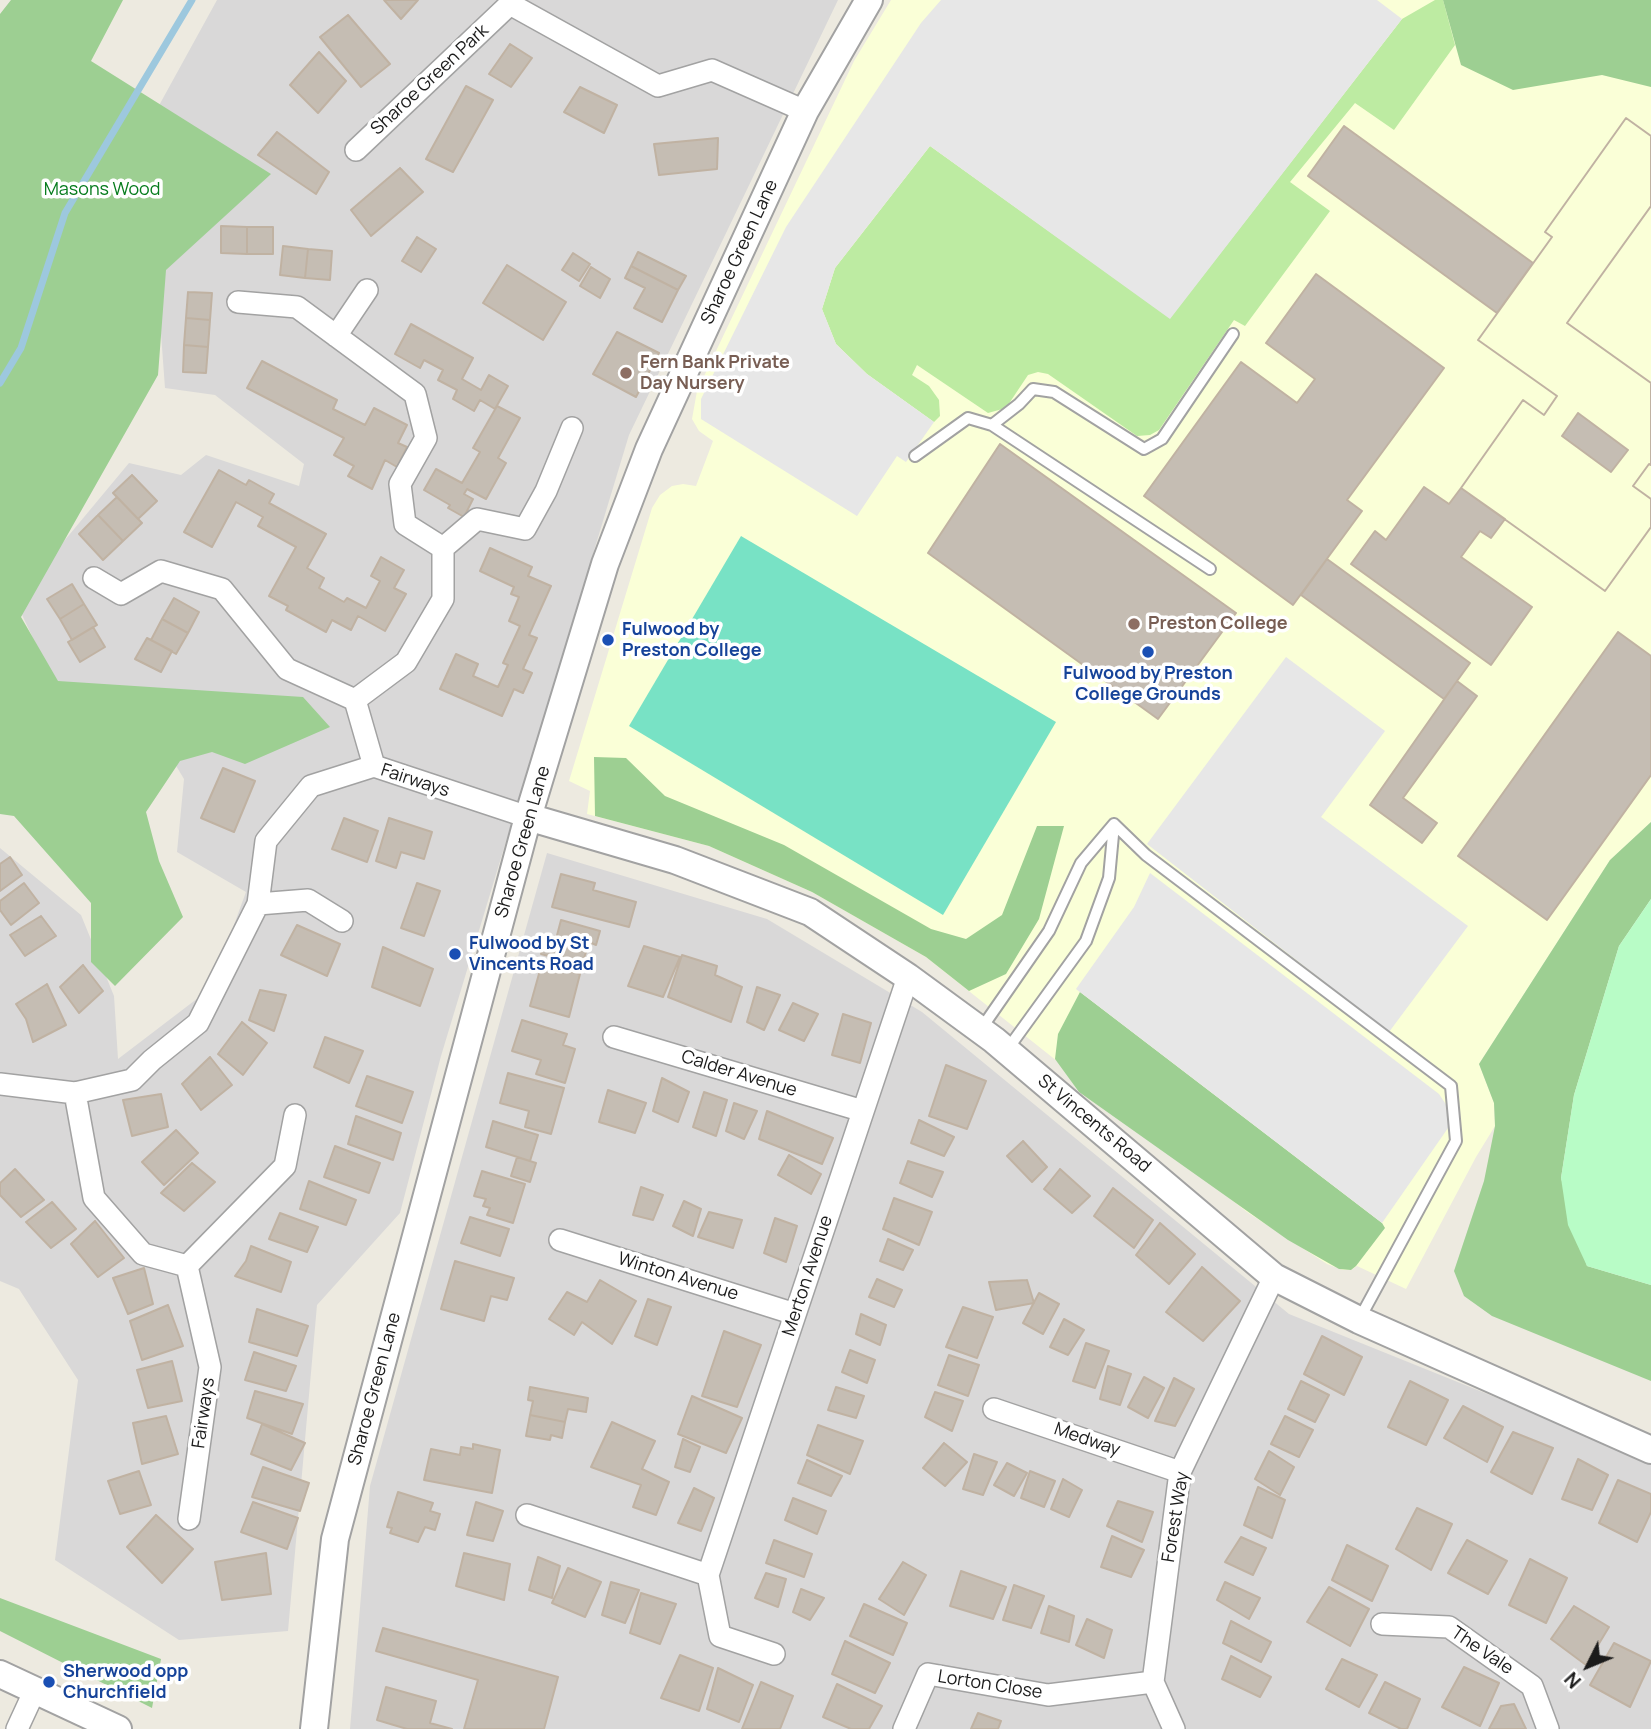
<!DOCTYPE html>
<html>
<head>
<meta charset="utf-8">
<style>
	body { margin:0 }
	#map { position:relative; width:1651px; height:1729px; overflow:hidden; background:#edeae0; font-family:Manrope,sans-serif }
	canvas { display:block }
	.north { position:absolute; left:1553px; top:1631px; width:70px; height:70px; -webkit-text-stroke:5px #fff; paint-order:stroke; rotate:227deg; font-size:19px; font-weight:700; line-height:28px; text-align:center; color:#1b1b1b }
	.north::after { content:''; display:block; margin:auto; width:24px; height:32px; background:#1b1b1b; clip-path:polygon(50% 0,100% 100%,50% 72%,0 100%) }
</style>
</head>
<body>
<div id="map">
<canvas width="1651" height="1729"></canvas>
<div class="north">N</div>
</div>
<script>
const ctx = document.querySelector('canvas').getContext('2d');
ctx.lineJoin = 'round';
function fillPath(path, color) {
  ctx.fillStyle = color;
  ctx.fill(path, 'evenodd');
}
function shape(rows) {
  const path = new Path2D();
  for (const r of rows) {
    path.moveTo(r[0], r[1]);
    for (let i = 2; i < r.length; i += 2) path.lineTo(r[i], r[i + 1]);
  }
  return path;
}
function trace(path, color, width, dash) {
  ctx.strokeStyle = color;
  ctx.lineWidth = width;
  ctx.lineCap = dash ? 'butt' : 'round';
  ctx.setLineDash(dash || []);
  ctx.stroke(path);
}
function drawText(font, color, halo, rows, align = 'center') {
  ctx.font = font + ' Manrope,sans-serif';
  ctx.lineWidth = 7;
  ctx.setLineDash([]);
  ctx.textBaseline = 'middle';
  ctx.strokeStyle = halo;
  ctx.fillStyle = color;
  for (const [text, x, y, turn = 0] of rows) {
    ctx.save();
    ctx.translate(x, y);
    ctx.rotate((+turn || 0) * Math.PI / 180);
    ctx.textAlign = isNaN(turn) ? turn : align;
    if (halo) ctx.strokeText(text, 0, 0);
    ctx.fillText(text, 0, 0);
    ctx.restore();
  }
}
fillPath(shape([
	[217,0,838,0,629,435,441,1056,400,1213,317,1305,288,1631,179,1640,55,1560,78,1380,19,1289,0,1281,0,848,81,915,114,996,118,1059,198,998,231,933,246,892,177,852,184,779,145,714,65,706,15,600,129,463,181,475,206,455,299,486,304,464,215,395,165,388,156,266,151,120],
	[547,853,767,919,922,1012,1289,1314,1651,1460,1651,1729,350,1729,370,1486]
]), '#d9d8d8');
fillPath(shape([
	[891,0,1651,0,1651,822,1610,860,1479,1064,1494,1103,1495,1126,1476,1157,1406,1289,1357,1266,1351,1270,1343,1270,1327,1264,1247,1212,926,957,812,892,709,846,587,814,590,791,569,781,652,508,660,495,672,486,683,484,696,486,713,441,699,431,692,419,697,391,854,61]
]), '#faffd7');
fillPath(shape([
	[1435,0,1443,0,1455,45,1394,130,1355,103,1290,182,1330,211,1245,326,1234,320,1159,430,1150,435,1137,436,1048,374,1038,372,1028,375,1006,408,988,413,917,365,912,375,929,386,939,400,940,416,934,422,867,374,836,344,822,309,835,268,930,146,1170,318,1402,19]
]), '#bdeba2');
fillPath(shape([
	[11,0,123,0,91,61,271,174,166,270,158,375,21,617,58,681,303,697,330,727,245,764,212,752,180,761,146,812,159,861,183,917,115,986,91,962,91,903,14,816,0,814,0,14],
	[1443,0,1651,0,1651,87,1602,75,1513,90,1461,65],
	[594,757,626,758,665,796,784,845,931,929,966,939,1002,915,1037,826,1064,826,1039,919,1006,974,969,991,926,957,812,892,709,846,595,816],
	[1651,822,1651,899,1619,946,1574,1095,1561,1178,1587,1266,1651,1285,1651,1381,1492,1316,1464,1296,1454,1271,1484,1181,1495,1126,1494,1103,1479,1064,1610,860],
	[1080,992,1382,1223,1385,1228,1356,1266,1351,1270,1339,1269,1288,1240,1079,1092,1055,1059,1058,1034],
	[0,1598,161,1659,152,1708,0,1631]
]), '#9dcf92');
fillPath(shape([
	[1651,899,1651,1285,1587,1266,1568,1225,1561,1178,1574,1095,1619,946]
]), '#b8fcc6');
fillPath(shape([
	[741,536,1056,722,943,915,629,726]
]), '#78e2c5');
fillPath(shape([
	[941,0,1377,0,1402,19,1170,319,930,146,835,268,822,309,836,344,867,374,934,422,906,462,897,456,857,516,701,419,701,399,786,227,921,23],
	[1286,657,1385,731,1321,817,1468,926,1389,1032,1147,844],
	[1150,873,1439,1094,1449,1109,1448,1128,1382,1223,1076,989,1134,907]
]), '#e7e7e7');
trace(shape([
	[0,383,21,348,65,213,192,0]
]), '#9dc8de', 7);
const building = shape([
	[384,0,418,0,401,19,384,0],
	[348,15,390,64,361,87,320,37,348,15],
	[510,44,532,58,511,87,489,74,510,44],
	[319,52,346,81,318,113,290,85,319,52],
	[466,86,493,100,453,172,426,159,466,86],
	[580,87,617,105,604,133,564,112,580,87],
	[1626,118,1651,136,1651,206,1567,323,1651,383,1651,465,1649,464,1633,486,1651,499,1651,527,1605,591,1461,488,1523,400,1544,415,1557,396,1478,340,1552,237,1545,232,1626,118],
	[1578,413,1628,450,1611,472,1562,436,1578,413],
	[1626,118,1651,136,1651,206,1567,323,1651,383,1651,465,1649,464,1633,486,1651,499,1651,527,1605,591,1461,488,1523,400,1544,415,1557,396,1478,340,1552,237,1545,232,1626,118],
	[1344,126,1533,263,1497,313,1308,176,1344,126],
	[277,132,329,172,316,194,258,155,277,132],
	[718,138,717,169,659,175,654,144,718,138],
	[400,168,423,192,371,236,351,210,400,168],
	[221,226,247,227,247,254,221,253,221,226],
	[247,227,273,227,273,254,247,254,247,227],
	[417,237,436,249,421,272,402,261,417,237],
	[283,246,308,249,305,278,280,275,283,246],
	[308,249,332,251,330,280,305,278,308,249],
	[638,252,686,276,678,290,631,266,638,252],
	[573,253,590,264,579,281,562,270,573,253],
	[507,265,566,302,543,340,483,303,507,265],
	[631,266,678,290,662,322,634,308,645,288,625,278,631,266],
	[591,267,610,279,600,298,580,286,591,267],
	[1316,274,1444,368,1347,500,1362,511,1293,605,1144,496,1241,362,1297,403,1315,379,1266,343,1316,274],
	[188,292,212,293,210,320,186,318,188,292],
	[186,318,210,320,208,347,184,345,186,318],
	[411,324,473,358,462,379,481,390,489,375,508,386,495,409,480,400,474,411,453,399,457,390,438,380,443,370,424,360,420,368,395,354,411,324],
	[617,332,659,353,636,397,593,374,617,332],
	[184,345,208,347,206,373,183,372,184,345],
	[262,361,337,400,333,409,365,425,374,408,407,425,398,443,407,447,397,467,385,460,372,489,348,476,354,466,334,455,344,438,247,388,262,361],
	[497,406,520,418,498,458,506,463,486,499,467,489,464,494,473,499,464,517,448,508,450,505,424,490,436,469,462,483,480,452,473,448,497,406],
	[1000,444,1236,613,1158,719,928,553,1000,444],
	[219,470,246,485,249,480,274,494,269,503,326,534,307,568,324,578,319,588,344,602,347,598,366,608,380,581,371,576,381,557,404,570,394,588,406,594,385,631,358,616,351,630,332,620,326,632,286,610,288,606,269,596,296,547,258,526,263,517,236,502,212,547,184,532,219,470],
	[132,475,157,501,138,519,113,493,132,475],
	[1424,487,1449,504,1461,488,1505,519,1491,538,1480,531,1461,557,1532,607,1491,665,1351,564,1375,531,1386,540,1424,487],
	[117,497,142,523,123,541,98,515,117,497],
	[98,515,123,541,103,560,79,534,98,515],
	[490,548,532,567,528,576,551,586,529,635,537,638,523,669,532,673,523,693,514,689,502,716,440,689,456,654,478,664,473,676,498,687,508,665,503,663,520,626,509,621,519,597,511,594,514,587,480,571,490,548],
	[1327,559,1470,663,1444,699,1301,595,1327,559],
	[72,584,84,604,60,619,47,599,72,584],
	[174,598,199,612,188,633,162,619,174,598],
	[84,604,97,625,72,640,60,619,84,604],
	[162,619,188,633,176,654,151,640,162,619],
	[93,627,105,647,80,662,68,642,93,627],
	[1618,632,1651,656,1651,775,1547,920,1458,856,1618,632],
	[147,638,172,651,161,672,135,659,147,638],
	[1457,681,1477,696,1403,798,1437,823,1422,843,1370,805,1457,681],
	[223,768,255,781,234,832,201,818,223,768],
	[344,818,378,831,367,862,332,849,344,818],
	[389,818,432,832,424,859,401,852,396,868,376,861,389,818],
	[10,857,22,875,0,891,0,864,10,857],
	[561,874,595,883,593,890,636,902,629,927,552,907,561,874],
	[24,883,39,903,11,925,0,910,0,901,24,883],
	[417,883,440,891,424,936,401,928,417,883],
	[41,916,56,936,25,956,10,935,41,916],
	[561,920,600,931,596,945,589,942,582,965,541,954,545,940,555,943,561,920],
	[297,925,340,944,327,976,281,955,297,925],
	[644,946,680,957,663,997,628,986,644,946],
	[383,947,433,969,420,1006,372,987,383,947],
	[682,955,717,966,715,975,742,987,731,1022,668,997,682,955],
	[542,963,580,974,569,1017,530,1006,542,963],
	[83,965,103,991,79,1013,60,987,83,965],
	[47,984,66,1025,33,1042,26,1019,16,1004,47,984],
	[757,987,780,995,764,1030,747,1022,757,987],
	[260,990,286,995,274,1031,249,1020,260,990],
	[793,1003,818,1014,804,1041,779,1030,793,1003],
	[843,1014,871,1023,860,1063,832,1055,843,1014],
	[522,1020,567,1034,563,1045,575,1049,565,1083,536,1074,541,1060,512,1051,522,1020],
	[242,1022,267,1043,243,1075,218,1054,242,1022],
	[325,1037,363,1051,349,1083,314,1067,325,1037],
	[210,1057,232,1085,201,1110,182,1084,210,1057],
	[946,1065,986,1081,967,1129,929,1116,946,1065],
	[508,1073,564,1088,551,1134,525,1127,529,1111,500,1103,508,1073],
	[367,1076,413,1092,402,1123,356,1106,367,1076],
	[662,1078,689,1092,678,1122,653,1111,662,1078],
	[608,1090,646,1103,635,1133,599,1122,608,1090],
	[704,1092,727,1100,716,1136,693,1127,704,1092],
	[161,1094,168,1127,132,1136,123,1100,161,1094],
	[734,1103,757,1111,744,1139,726,1131,734,1103],
	[767,1111,833,1138,822,1164,759,1139,767,1111],
	[356,1116,401,1133,393,1160,348,1144,356,1116],
	[919,1120,954,1137,944,1156,911,1143,919,1120],
	[493,1121,538,1135,530,1161,486,1147,493,1121],
	[176,1130,198,1153,164,1185,142,1162,176,1130],
	[1023,1141,1047,1167,1032,1182,1007,1156,1023,1141],
	[335,1146,380,1163,369,1193,324,1177,335,1146],
	[789,1155,821,1174,811,1194,778,1175,789,1155],
	[517,1157,536,1163,530,1182,511,1176,517,1157],
	[908,1161,943,1172,932,1197,900,1183,908,1161],
	[192,1163,215,1182,184,1211,161,1193,192,1163],
	[15,1169,44,1200,21,1217,0,1195,0,1183,15,1169],
	[1060,1169,1090,1196,1072,1213,1044,1189,1060,1169],
	[482,1171,525,1184,513,1223,487,1215,490,1208,483,1206,486,1199,474,1196,482,1171],
	[309,1181,356,1200,346,1225,300,1209,309,1181],
	[641,1187,663,1195,653,1220,633,1215,641,1187],
	[1113,1188,1153,1220,1134,1248,1094,1216,1113,1188],
	[894,1198,932,1212,919,1245,883,1229,894,1198],
	[684,1201,701,1209,693,1236,673,1226,684,1201],
	[52,1202,76,1229,51,1248,26,1222,52,1202],
	[709,1212,742,1220,733,1248,698,1237,709,1212],
	[280,1213,318,1227,307,1252,269,1239,280,1213],
	[470,1217,509,1229,500,1256,461,1243,470,1217],
	[775,1218,797,1226,786,1262,764,1253,775,1218],
	[95,1221,124,1258,98,1277,71,1244,95,1221],
	[1160,1223,1195,1254,1169,1284,1136,1255,1160,1223],
	[888,1239,913,1250,903,1270,880,1261,888,1239],
	[251,1246,291,1262,281,1292,235,1276,246,1261,251,1246],
	[455,1261,514,1278,507,1300,491,1296,484,1321,441,1309,455,1261],
	[1202,1267,1240,1301,1203,1341,1166,1312,1202,1267],
	[144,1268,153,1304,128,1314,113,1278,144,1268],
	[877,1279,902,1290,894,1307,869,1297,877,1279],
	[600,1280,636,1301,612,1344,582,1322,574,1335,549,1319,567,1292,587,1302,600,1280],
	[1027,1280,1034,1303,996,1310,989,1282,1027,1280],
	[1039,1293,1059,1304,1043,1334,1023,1323,1039,1293],
	[648,1299,671,1307,657,1345,635,1336,648,1299],
	[168,1305,183,1346,142,1360,130,1321,168,1305],
	[963,1307,993,1317,977,1358,946,1347,963,1307],
	[257,1309,308,1326,297,1356,249,1342,257,1309],
	[861,1314,886,1325,880,1345,856,1334,861,1314],
	[1064,1319,1084,1330,1068,1355,1050,1347,1064,1319],
	[724,1331,761,1345,737,1407,702,1396,724,1331],
	[1322,1336,1362,1357,1344,1395,1304,1374,1322,1336],
	[1086,1343,1109,1351,1095,1388,1073,1381,1086,1343],
	[850,1350,875,1360,867,1383,842,1372,850,1350],
	[254,1352,296,1366,286,1391,245,1380,254,1352],
	[949,1355,979,1365,968,1396,938,1385,949,1355],
	[172,1361,182,1401,148,1408,137,1370,172,1361],
	[1108,1366,1131,1374,1120,1405,1100,1399,1108,1366],
	[1144,1377,1164,1388,1148,1418,1128,1407,1144,1377],
	[1174,1378,1194,1389,1175,1426,1155,1421,1174,1378],
	[1301,1381,1329,1395,1315,1422,1288,1409,1301,1381],
	[1410,1381,1448,1400,1426,1445,1388,1427,1410,1381],
	[530,1387,588,1398,586,1412,568,1409,565,1422,530,1415,533,1401,528,1400,530,1387],
	[836,1387,864,1396,856,1418,828,1410,836,1387],
	[255,1391,303,1404,292,1434,247,1418,255,1391],
	[935,1392,963,1401,952,1431,925,1417,935,1392],
	[692,1396,742,1418,726,1453,678,1434,692,1396],
	[1463,1406,1503,1427,1487,1462,1444,1438,1463,1406],
	[530,1415,565,1422,562,1438,551,1435,550,1440,526,1436,530,1415],
	[166,1416,178,1454,142,1464,133,1423,166,1416],
	[1285,1416,1313,1430,1299,1457,1271,1444,1285,1416],
	[612,1422,655,1441,642,1469,669,1482,656,1515,633,1507,641,1485,591,1467,612,1422],
	[262,1424,305,1443,291,1470,251,1454,262,1424],
	[818,1425,863,1441,850,1474,807,1455,818,1425],
	[1513,1432,1553,1448,1532,1494,1491,1472,1513,1432],
	[683,1439,700,1447,690,1472,675,1467,683,1439],
	[944,1443,967,1462,945,1486,923,1468,944,1443],
	[473,1444,500,1450,492,1493,424,1480,431,1449,460,1455,461,1447,473,1449,473,1444],
	[1269,1451,1294,1467,1280,1495,1255,1479,1269,1451],
	[974,1454,997,1462,983,1495,963,1489,974,1454],
	[1578,1459,1608,1475,1592,1510,1562,1499,1578,1459],
	[807,1460,842,1476,831,1496,798,1483,807,1460],
	[1007,1463,1027,1473,1014,1496,994,1485,1007,1463],
	[263,1467,309,1483,300,1511,252,1497,263,1467],
	[139,1471,151,1505,120,1514,108,1481,139,1471],
	[1030,1471,1055,1481,1044,1507,1021,1498,1030,1471],
	[1063,1479,1082,1490,1069,1517,1051,1509,1063,1479],
	[1618,1480,1651,1494,1651,1512,1637,1542,1599,1523,1618,1480],
	[1258,1487,1285,1500,1272,1538,1244,1525,1258,1487],
	[694,1488,714,1498,701,1531,678,1523,694,1488],
	[398,1492,433,1503,430,1511,440,1514,435,1530,425,1527,418,1542,390,1533,392,1528,387,1527,398,1492],
	[793,1498,826,1511,817,1534,785,1520,793,1498],
	[1118,1501,1153,1512,1142,1542,1107,1526,1118,1501],
	[253,1502,298,1518,287,1549,241,1532,253,1502],
	[476,1502,503,1511,493,1541,467,1535,476,1502],
	[1417,1508,1452,1524,1431,1570,1396,1549,1417,1508],
	[156,1515,193,1549,162,1583,127,1547,156,1515],
	[1112,1536,1144,1550,1131,1577,1101,1567,1112,1536],
	[1241,1537,1266,1548,1253,1575,1225,1562,1241,1537],
	[774,1540,812,1554,804,1577,766,1563,774,1540],
	[1467,1540,1507,1561,1488,1594,1448,1573,1467,1540],
	[1347,1545,1388,1566,1372,1601,1332,1580,1347,1545],
	[266,1553,271,1594,222,1600,215,1562,266,1553],
	[464,1553,510,1564,504,1600,456,1586,464,1553],
	[538,1557,560,1566,552,1598,529,1590,538,1557],
	[1530,1559,1567,1578,1546,1623,1509,1605,1530,1559],
	[903,1562,926,1575,904,1615,879,1599,903,1562],
	[568,1568,601,1582,585,1617,552,1603,568,1568],
	[961,1571,1006,1587,993,1619,950,1606,961,1571],
	[766,1573,786,1579,778,1607,755,1598,766,1573],
	[611,1582,639,1590,625,1623,602,1615,611,1582],
	[1225,1582,1260,1598,1249,1619,1217,1600,1225,1582],
	[1014,1585,1044,1596,1031,1628,1003,1620,1014,1585],
	[1329,1587,1369,1609,1350,1646,1307,1622,1329,1587],
	[801,1589,824,1598,810,1620,793,1612,801,1589],
	[641,1593,676,1604,660,1644,630,1633,641,1593],
	[864,1604,907,1623,893,1655,850,1636,864,1604],
	[1049,1606,1074,1616,1069,1642,1041,1633,1049,1606],
	[1574,1606,1609,1627,1586,1665,1551,1639,1574,1606],
	[1087,1619,1112,1630,1104,1658,1076,1645,1087,1619],
	[1231,1621,1271,1642,1261,1662,1223,1643,1231,1621],
	[383,1628,558,1677,544,1729,464,1729,478,1680,376,1651,383,1628],
	[845,1641,890,1663,875,1693,832,1674,845,1641],
	[1614,1643,1651,1661,1630,1707,1590,1685,1614,1643],
	[680,1655,713,1668,699,1711,661,1698,680,1655],
	[1231,1656,1271,1677,1260,1697,1222,1679,1231,1656],
	[1342,1659,1377,1675,1359,1707,1326,1689,1342,1659],
	[1464,1667,1499,1683,1480,1726,1442,1707,1464,1667],
	[718,1668,753,1685,739,1722,707,1709,718,1668],
	[761,1682,793,1696,780,1729,742,1729,761,1682],
	[1385,1682,1420,1699,1407,1729,1401,1729,1369,1713,1385,1682],
	[837,1684,882,1706,869,1729,851,1729,823,1717,837,1684],
	[386,1687,436,1701,430,1723,452,1729,407,1729,377,1720,386,1687],
	[1514,1704,1526,1729,1489,1729,1501,1706,1514,1704],
	[978,1713,1001,1721,998,1729,971,1729,978,1713]
]);
fillPath(building, '#c5bdb3');
trace(building, '#c0b2a2', 2);
const service = shape([
	[992,425,1019,404,1033,389,1054,392,1144,449,1162,439,1233,334],
	[915,456,968,418,992,425,1210,569],
	[1114,824,1146,855,1451,1086,1456,1141,1360,1318],
	[981,1029,1049,931,1081,863,1114,824],
	[1007,1050,1086,941,1109,878,1114,824]
]);
const minor = shape([
	[356,150,510,4,658,86,712,70,805,111],
	[238,302,297,307,415,394,426,438,400,484,405,524,443,548],
	[336,336,367,290],
	[94,578,121,594,161,571,222,589,287,669,355,700,374,766],
	[355,700,406,662,443,599,443,548,477,519,525,529,546,491,572,428],
	[258,904,308,900,342,921],
	[614,1037,863,1111],
	[0,1084,75,1093,132,1080,152,1060,198,1023,258,904,266,841,311,786,374,766,528,817],
	[75,1093,94,1198,143,1254,187,1266,285,1166,295,1115],
	[560,1240,795,1314],
	[187,1266,210,1367,189,1519],
	[994,1409,1180,1472],
	[527,1515,708,1575],
	[1382,1624,1449,1627,1532,1686,1548,1729],
	[774,1654,720,1636,708,1575,908,977],
	[17,1729,35,1690],
	[904,1729,928,1674,1048,1695,1153,1682],
	[1174,1729,1153,1682,1180,1472,1274,1277]
]);
const tertiary = shape([
	[528,817,675,860,810,912,908,977,994,1040,1274,1277,1359,1320,1651,1450],
	[0,1674,118,1729],
	[314,1729,335,1539,528,817,605,564,649,449,805,111,869,0]
]);
trace(service, '#a2a2a2', 14);
trace(minor, '#a2a2a2', 24);
trace(tertiary, '#a2a2a2', 30);
trace(service, '#fff', 10);
trace(minor, '#fff', 21);
trace(tertiary, '#fff', 26);
for (const [x, y, r, color] of [
	[626,373,7,"#8d6e63"],
	[1134,624,7,"#8d6e63"],
	[608,640,7,"#1a4fb4"],
	[1148,652,7,"#1a4fb4"],
	[455,954,7,"#1a4fb4"],
	[49,1682,7,"#1a4fb4"]
]) {
  const dot = new Path2D();
  dot.arc(x, y, r, 0, 2 * Math.PI);
  ctx.fillStyle = color;
  ctx.fill(dot);
  trace(dot, '#fff', 2.5);
}
drawText('18px', '#1b1b1b', '#fff', [
	["Sharoe Green Park",430,80,-43],
	["Sharoe Green Lane",740,252,-65],
	["Fairways",415,781,18],
	["Sharoe Green Lane",523,842,-74],
	["Calder Avenue",739,1074,17],
	["St Vincents Road",1094,1124,40],
	["Merton Avenue",808,1276,-72],
	["Winton Avenue",678,1277,17],
	["Sharoe Green Lane",375,1389,-75],
	["Fairways",204,1413,-82],
	["Medway",1087,1440,19],
	["Forest Way",1176,1517,-81],
	["The Vale",1482,1651,34],
	["Lorton Close",990,1685,9]
]);
drawText('18px', '#067c1d', '#fff', [
	["Masons Wood",102,190]
]);
drawText('bold 18px', '#785e54', '#fff', [
	["Fern Bank Private",640,363],
	["Day Nursery",640,384],
	["Preston College",1148,624]
], 'left');
drawText('bold 18px', '#164399', '#fff', [
	["Fulwood by",622,630],
	["Preston College",622,651],
	["Fulwood by Preston",1148,674,"center"],
	["College Grounds",1148,695,"center"],
	["Fulwood by St",469,944],
	["Vincents Road",469,965],
	["Sherwood opp",63,1672],
	["Churchfield",63,1693]
], 'left');
</script>
</body>
</html>
